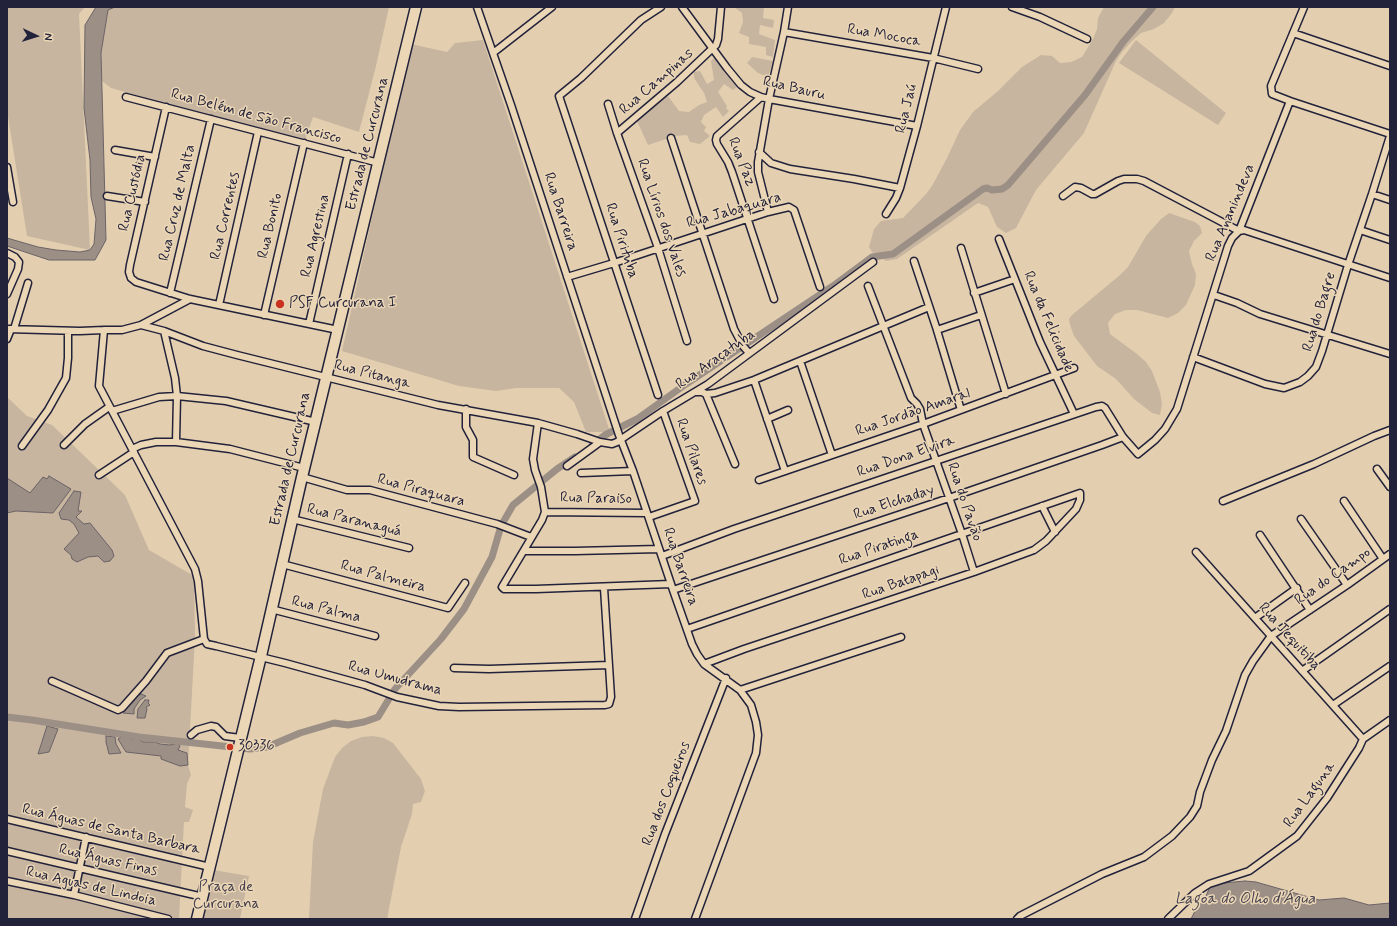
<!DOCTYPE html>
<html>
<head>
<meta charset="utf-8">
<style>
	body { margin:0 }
	#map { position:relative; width:1397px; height:926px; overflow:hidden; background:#e3cfb0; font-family:Mynerve,sans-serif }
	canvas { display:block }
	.frame { position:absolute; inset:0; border:8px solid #22223b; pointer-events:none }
	.north { position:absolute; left:16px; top:16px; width:40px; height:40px; -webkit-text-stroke:3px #ebd6b5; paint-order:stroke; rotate:94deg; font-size:11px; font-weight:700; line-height:16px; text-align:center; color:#22223b }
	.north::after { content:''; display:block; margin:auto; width:14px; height:18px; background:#22223b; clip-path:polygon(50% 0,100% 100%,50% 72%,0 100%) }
</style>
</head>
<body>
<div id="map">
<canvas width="1397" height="926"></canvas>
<div class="frame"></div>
<div class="north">N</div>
</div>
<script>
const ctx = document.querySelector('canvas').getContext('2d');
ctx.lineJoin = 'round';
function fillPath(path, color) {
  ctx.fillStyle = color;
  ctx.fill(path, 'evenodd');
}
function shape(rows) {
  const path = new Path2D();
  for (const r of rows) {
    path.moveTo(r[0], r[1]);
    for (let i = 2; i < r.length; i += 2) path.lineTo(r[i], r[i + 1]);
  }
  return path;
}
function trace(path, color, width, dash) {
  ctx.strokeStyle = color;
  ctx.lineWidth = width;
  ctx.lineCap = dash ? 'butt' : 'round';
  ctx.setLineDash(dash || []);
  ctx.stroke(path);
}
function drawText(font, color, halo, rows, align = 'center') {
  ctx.font = font + ' Mynerve,sans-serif';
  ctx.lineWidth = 3;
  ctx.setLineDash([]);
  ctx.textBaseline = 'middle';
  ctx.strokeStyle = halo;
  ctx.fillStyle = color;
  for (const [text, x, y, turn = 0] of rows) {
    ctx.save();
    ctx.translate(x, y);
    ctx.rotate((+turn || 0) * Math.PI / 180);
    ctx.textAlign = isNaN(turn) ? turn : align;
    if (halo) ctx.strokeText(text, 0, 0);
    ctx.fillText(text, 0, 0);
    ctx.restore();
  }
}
fillPath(shape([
	[7,7,85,7,79,14,90,250,27,236,7,110],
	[116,7,389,7,376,66,359,132,313,117,304,143,111,88,102,81,101,53,108,10],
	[734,7,764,7,763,18,774,20,773,28,760,25,759,34,775,40,773,57,766,55,766,47,749,44,749,37,739,33,743,22,742,13],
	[1104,7,1175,7,1172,13,1164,23,1154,29,1141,33,1133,40,1122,52,1116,61,1084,133,1036,190,1016,228,1006,233,997,227,988,207,978,203,897,259,886,261,872,252,869,247,874,229,881,221,903,218,926,194,932,186,947,158,960,130,973,112,998,91,1022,67,1041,55,1052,56,1060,63,1071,62,1082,57,1093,39,1097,29,1098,18],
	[483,40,610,432,586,432,574,402,559,388,516,388,496,391,459,386,342,351,411,44,447,52,455,43],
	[1136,40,1226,113,1218,125,1119,63],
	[715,57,739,85,733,90,724,84,718,92,727,106,726,108,729,111,723,117,716,107,704,115,701,122,706,127,704,131,710,136,700,144,690,142,687,135,675,136,648,145,637,121,654,104,668,96,679,111,689,112,699,105,707,102,704,93,694,78,694,72,700,71,707,84,714,80,711,61],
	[752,57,773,61,768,77,758,73,747,63],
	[1169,213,1195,222,1200,226,1202,233,1194,241,1189,251,1192,264,1196,274,1195,285,1186,305,1178,313,1168,318,1137,310,1126,310,1115,314,1108,323,1110,334,1137,354,1146,362,1152,371,1160,392,1162,404,1160,415,1152,413,1134,399,1116,379,1097,366,1074,336,1070,325,1069,319,1072,315,1120,275,1128,267,1146,236,1161,219],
	[7,397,27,416,52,425,125,495,149,550,194,576,195,638,188,765,191,775,187,784,185,807,193,810,189,822,184,822,179,919,7,919],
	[373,736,384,738,393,743,421,779,425,791,421,802,413,804,412,814,401,847,387,919,309,919,313,842,323,789,335,757,342,748,351,741,362,737],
	[213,870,249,876,240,919,201,919]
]), '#c7b59f');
const water = shape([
	[96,7,115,7,108,10,101,53,106,240,95,260,49,260,7,246,7,238,38,247,56,250,80,252,90,250,94,244,96,219,91,197,90,160,84,108,85,25,96,7],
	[49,476,71,489,53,513,16,511,7,513,7,478,30,493,43,477,47,479,49,476],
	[74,491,81,492,78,511,82,511,76,517,84,524,90,523,112,550,114,556,110,561,104,562,98,556,88,557,77,562,72,559,71,555,64,549,79,533,74,524,69,520,61,519,59,513,74,491],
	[141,694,146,696,140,700,134,709,134,714,123,713,135,697,141,694],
	[145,700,149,700,148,703,150,705,146,707,147,709,145,718,137,718,138,709,145,700],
	[47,726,58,729,49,752,38,754,47,726],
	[106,736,115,737,116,744,121,753,109,754,106,742,106,736],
	[123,736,131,739,136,738,143,742,155,742,160,744,170,745,178,743,180,746,178,750,187,753,188,765,180,766,161,759,161,756,126,752,118,739,123,736],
	[1245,881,1256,882,1319,900,1344,898,1369,905,1390,903,1390,919,1191,919,1195,911,1205,898,1210,887,1213,884,1245,881]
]);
fillPath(water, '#9c8f85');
trace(water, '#6b6367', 1);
trace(shape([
	[593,444,605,435,637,419,686,384,833,286,872,257,893,254,983,189,987,188,992,190,1002,189,1008,185,1085,95,1123,42,1153,7],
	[7,717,32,720,139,737,250,749,267,747,300,733,334,723,348,725,364,722,378,717,395,689,441,639,464,609,492,557,501,526,513,505,557,469,575,457]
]), '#9c8f85', 7);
const minor = shape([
	[477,7,511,105,619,435,633,471,673,590,692,644,697,654,704,664,740,690,751,705,756,722,758,735,756,753,695,919],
	[682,7,727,68,741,85,750,92,761,97,769,99,917,126],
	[1012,7,1040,17,1087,39],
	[784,32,933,58,978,69],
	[1293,33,1390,66],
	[493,53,552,7],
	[126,97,379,163],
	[761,97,717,136,716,140,717,144,728,162,732,172,774,299],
	[1290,101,1390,134],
	[608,104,617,133,658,248,687,341],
	[166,107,130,265,129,272,131,278,136,282,190,299,338,330],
	[617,133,677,82,716,45,718,39,721,7],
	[671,138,734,329,743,346,749,353],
	[115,150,155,157],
	[759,152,771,163,790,169,854,179,900,188],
	[7,167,13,202],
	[1372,194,1390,200],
	[107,196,145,202],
	[1063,196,1075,187,1081,188,1092,194,1095,194,1118,181,1124,179,1137,179,1144,181,1239,231,1244,230,1390,278],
	[768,212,758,172,758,162,769,99,784,32,788,7],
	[886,214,896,198,900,188,917,126,946,7],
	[1360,230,1390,240],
	[999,239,1040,342,1074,414],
	[961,248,1006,394],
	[7,253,15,257,19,262,18,269,7,294],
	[914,261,936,327,961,410],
	[567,277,614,263,768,212,789,207,794,210,820,287],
	[868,286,911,398,917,404,920,409,923,424,962,534,974,572],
	[170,293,211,119],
	[974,293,1015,279],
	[1214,295,1237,303,1260,314,1390,354],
	[219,305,258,132],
	[264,315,304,143],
	[309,324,348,154],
	[141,325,164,331,203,346,237,355,438,405,538,423,577,434,600,442],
	[7,329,80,331,104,330,122,330,141,325,190,299],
	[14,329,28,283],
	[104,330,99,386,195,569,198,581,204,639],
	[937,330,981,315],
	[164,331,175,378,177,396,176,442],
	[7,339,11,329],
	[1193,357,1265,384,1284,388,1300,382,1308,376,1316,367,1322,351,1348,265,1372,194,1390,136],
	[800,361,832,455],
	[754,380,785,471],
	[696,392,702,392,706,394,715,393,754,380,929,307],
	[706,394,735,464],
	[658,395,559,96,581,78,641,20,661,7],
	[466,409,466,427,473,440,473,457,514,475],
	[112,411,159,397,177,396,226,401,316,422],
	[767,419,788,410],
	[538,423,533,459,535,470,541,487,545,512,542,520,502,587,504,589,536,589,671,584],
	[64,445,85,424,109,407],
	[22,446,48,410,66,378,68,358,68,331],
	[132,449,141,445,156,442,176,442,230,449,304,468],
	[567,466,600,442,612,444,617,442,663,411,708,384,873,262],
	[1377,469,1390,487],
	[581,473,633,471],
	[99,475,134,452],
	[302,477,347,490,370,490,497,524,531,537],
	[759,480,923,424,1074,368],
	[1223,501,1314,464,1374,436,1390,430],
	[1344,501,1383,559],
	[1042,506,1055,532],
	[545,512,647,513],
	[649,517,695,501,663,411],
	[292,519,409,548],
	[1301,519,1347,585],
	[1260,535,1310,610],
	[524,551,575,551,659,549],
	[1196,552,1363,739],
	[662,556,734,529,1096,407,1102,406,1105,408,1123,437,1138,454,1155,440,1165,429,1177,409,1228,246,1232,238,1239,231,1290,101,1272,94,1271,86,1304,7],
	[282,564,448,608,465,583],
	[673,590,949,498,1102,445,1123,437],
	[271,609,375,636],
	[1255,618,1297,588],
	[687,629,1080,493,1080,500,1076,509,1046,541,1034,550,974,572,744,649,704,664],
	[204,639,207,644,216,646,285,663,365,685,397,697,439,706,459,707,605,705,609,704,611,697,604,588],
	[454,668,489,669,609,665],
	[1302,671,1390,609],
	[52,681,118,710,122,708,146,681,167,653,204,639],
	[740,690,901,637],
	[1333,705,1390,666],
	[191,735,197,730,211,726,216,727,225,736,240,738],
	[1363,739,1390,720],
	[7,819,210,867],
	[7,851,203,897],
	[7,881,74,895,168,919],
	[74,895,86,837],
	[635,919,665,834,726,678],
	[1017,919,1020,916,1102,874,1144,857,1172,836,1190,817,1197,806,1200,792,1212,760,1226,731,1245,675,1253,661,1271,636,1347,585,1390,554],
	[1168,919,1195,893,1209,884,1249,871,1297,836,1327,798,1359,748,1363,739]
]);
const primary = shape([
	[197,919,261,656,302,477,416,7]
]);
trace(minor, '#22223b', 9);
trace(primary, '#22223b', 13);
trace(minor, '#ebd6b5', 6);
trace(primary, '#ebd6b5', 10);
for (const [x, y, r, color] of [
	[280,304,5,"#c8321e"],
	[230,747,4,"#c8321e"]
]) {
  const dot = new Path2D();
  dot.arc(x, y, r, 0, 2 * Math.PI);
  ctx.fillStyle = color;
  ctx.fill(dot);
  trace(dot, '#ebd6b5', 1.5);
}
drawText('15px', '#22223b', '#ebd6b5', [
	["Rua Mococa",884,36,10],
	["Rua Campinas",657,82,-41],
	["Rua Bauru",794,89,13],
	["Rua Jaú",907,109,-76],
	["Rua Belém de São Francisco",256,117,15],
	["Estrada de Curcurana",368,144,-76],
	["Rua Paz",741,162,68],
	["Rua Custódia",133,193,-77],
	["Rua Cruz de Malta",178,203,-77],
	["Rua Jabaquara",734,211,-16],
	["Rua Barreira",560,212,72],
	["Rua Ananindeva",1231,213,-67],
	["Rua Correntes",226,216,-77],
	["Rua Lírios dos Vales",661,218,71],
	["Rua Bonito",271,226,-77],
	["Rua Agrestina",316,236,-77],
	["Rua Pirituba",621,241,72],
	["Rua do Bagre",1320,312,-73],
	["Rua da Felicidade",1048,322,67],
	["Rua Araçatuba",716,360,-35],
	["Rua Pitanga",372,375,14],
	["Rua Jordão Amaral",913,413,-19],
	["Rua Pilares",691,452,71],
	["Rua Dona Elvira",906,457,-19],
	["Estrada de Curcurana",291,459,-77],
	["Rua Piraquara",421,491,15],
	["Rua Paraiso",596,499,1],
	["Rua do Pavão",964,502,71],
	["Rua Elchaday",894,503,-18],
	["Rua Paranaguá",354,521,14],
	["Rua Piratinga",879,548,-19],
	["Rua Barreira",680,567,71],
	["Rua Palmeira",383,577,15],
	["Rua do Campo",1333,577,-35],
	["Rua Batapagi",901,583,-19],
	["Rua Palma",326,610,14],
	["Rua Jequitiba",1289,637,48],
	["Rua Umudrama",395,679,15],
	["Rua dos Coqueiros",667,794,-69],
	["Rua Laguna",1310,795,-54],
	["Rua Águas de Santa Barbara",111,830,13],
	["Rua Águas Finas",108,861,13],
	["Rua Aguas de Lindoia",91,887,13]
]);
drawText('15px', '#22223b', '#ebd6b5', [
	["PSF Curcurana I",289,304],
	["30336",238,747]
], 'left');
drawText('15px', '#433f4f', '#ebd6b5', [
	["Praça de",226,888],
	["Curcurana",226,905]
]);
drawText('italic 16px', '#474351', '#ebd6b5', [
	["Lagoa do Olho d'Água",1245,900]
]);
</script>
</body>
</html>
